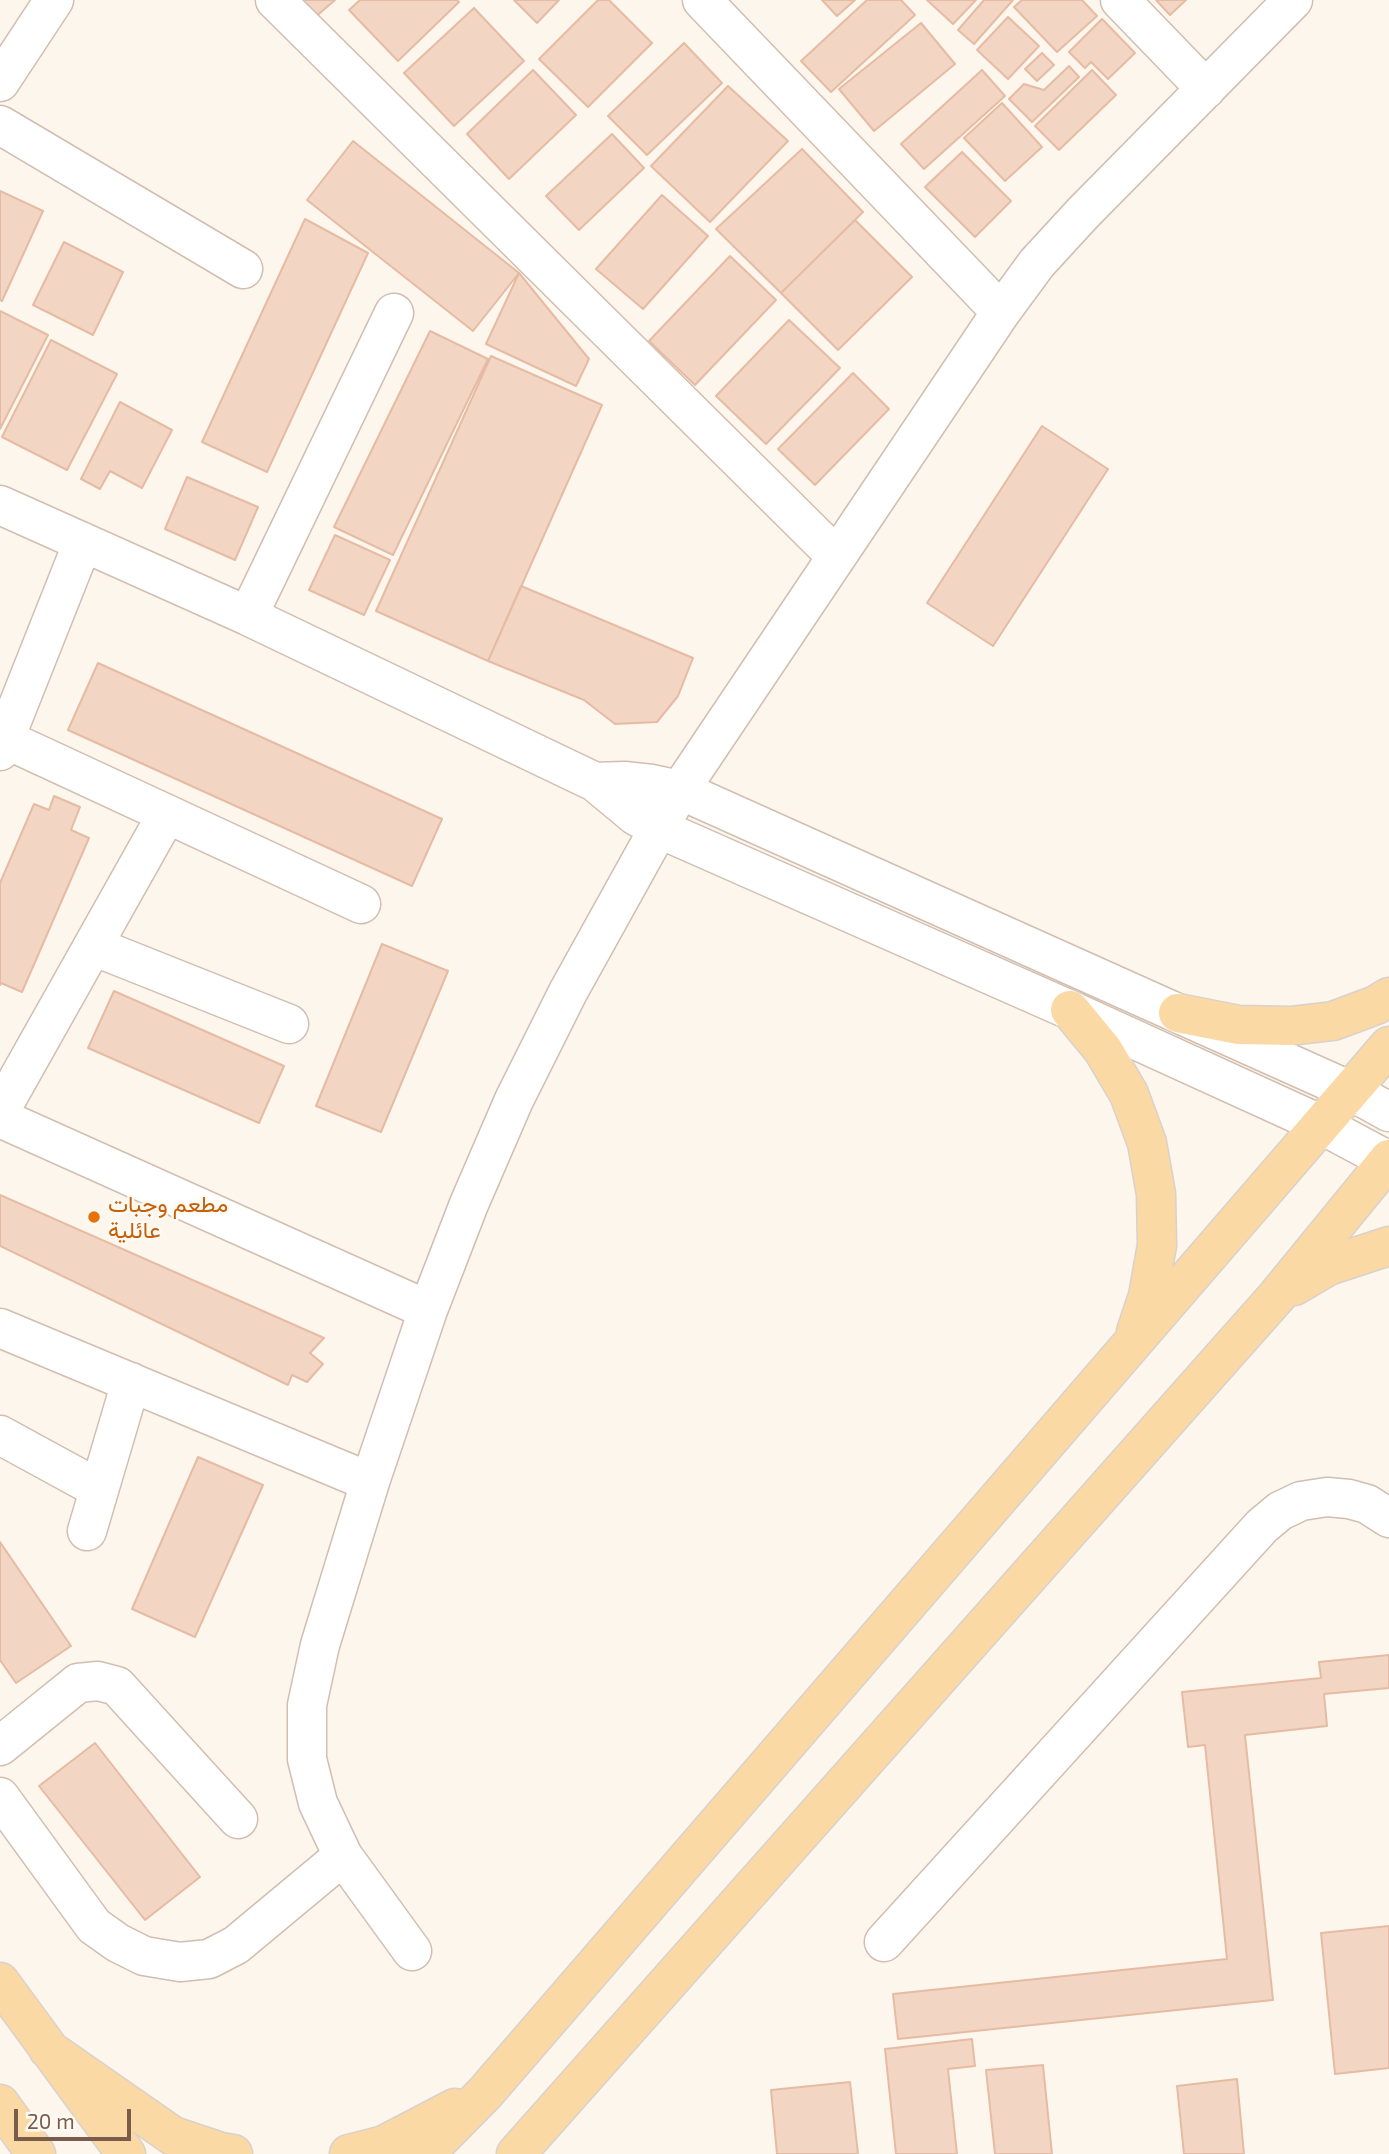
<!DOCTYPE html>
<html>
<head>
<meta charset="utf-8">
<style>
	body { margin:0 }
	#map { position:relative; width:1389px; height:2154px; overflow:hidden; background:#fdf6ec; font-family:"Exo 2",sans-serif }
	canvas { display:block }
	.scale { position:absolute; left:14px; top:2109px; width:117px; height:32px; box-sizing:border-box; border:4px solid #7a5c4d; border-top:0; padding-left:9px; font-size:21px; line-height:24px; white-space:nowrap; color:#7a5c4d; -webkit-text-stroke:5px #fffaf3; paint-order:stroke }
</style>
</head>
<body>
<div id="map">
<canvas width="1389" height="2154"></canvas>
<div class="scale">20 m</div>
</div>
<script>
const ctx = document.querySelector('canvas').getContext('2d');
ctx.lineJoin = 'round';
function fillPath(path, color) {
  ctx.fillStyle = color;
  ctx.fill(path, 'evenodd');
}
function shape(rows) {
  const path = new Path2D();
  for (const r of rows) {
    path.moveTo(r[0], r[1]);
    for (let i = 2; i < r.length; i += 2) path.lineTo(r[i], r[i + 1]);
  }
  return path;
}
function trace(path, color, width, dash) {
  ctx.strokeStyle = color;
  ctx.lineWidth = width;
  ctx.lineCap = dash ? 'butt' : 'round';
  ctx.setLineDash(dash || []);
  ctx.stroke(path);
}
function drawText(font, color, halo, rows, align = 'center') {
  ctx.font = font + ' "Exo 2",Vazirmatn,sans-serif';
  ctx.lineWidth = 5;
  ctx.setLineDash([]);
  ctx.textBaseline = 'middle';
  ctx.strokeStyle = halo;
  ctx.fillStyle = color;
  for (const [text, x, y, turn = 0] of rows) {
    ctx.save();
    ctx.translate(x, y);
    ctx.rotate((+turn || 0) * Math.PI / 180);
    ctx.textAlign = isNaN(turn) ? turn : align;
    if (halo) ctx.strokeText(text, 0, 0);
    ctx.fillText(text, 0, 0);
    ctx.restore();
  }
}
const building = shape([
	[296,0,335,0,313,19,296,0],
	[360,0,457,0,459,2,398,61,349,10,360,0],
	[514,0,559,0,537,23,514,0],
	[598,0,609,0,652,43,588,107,539,59,598,0],
	[822,0,855,0,837,16,822,0],
	[867,0,901,0,915,15,831,92,801,61,867,0],
	[927,0,976,0,953,24,927,0],
	[984,0,1013,0,974,44,958,30,984,0],
	[1022,0,1082,0,1097,16,1057,52,1014,7,1022,0],
	[1156,0,1186,0,1170,15,1156,0],
	[474,8,524,61,454,126,404,73,474,8],
	[1008,17,1039,46,1008,79,977,50,1008,17],
	[1102,19,1135,53,1108,79,1091,62,1085,68,1069,52,1102,19],
	[921,23,955,64,874,131,839,89,921,23],
	[684,43,722,83,647,155,608,116,684,43],
	[1042,53,1054,65,1037,81,1025,69,1042,53],
	[1069,66,1079,77,1032,122,1009,99,1024,84,1044,90,1069,66],
	[533,70,576,115,509,179,467,134,533,70],
	[982,70,1005,96,924,169,901,144,982,70],
	[1092,70,1116,95,1059,150,1035,126,1092,70],
	[728,86,788,141,710,222,651,166,728,86],
	[1002,103,1042,147,1005,181,964,138,1002,103],
	[612,134,644,168,579,230,546,196,612,134],
	[353,141,519,273,473,331,307,200,353,141],
	[802,149,863,212,781,293,716,229,802,149],
	[962,152,1011,201,975,237,925,187,962,152],
	[0,191,43,211,2,301,0,300,0,191],
	[662,195,708,236,643,309,596,269,662,195],
	[305,219,368,253,267,472,202,442,305,219],
	[855,220,912,277,838,350,781,293,855,220],
	[64,242,123,272,93,335,33,305,64,242],
	[730,256,776,300,695,385,649,341,730,256],
	[519,273,589,359,576,386,486,344,519,273],
	[0,311,48,335,0,429,0,311],
	[789,320,840,368,766,444,716,396,789,320],
	[430,331,488,359,393,555,334,527,430,331],
	[51,340,117,374,67,470,2,437,51,340],
	[491,356,602,405,488,661,376,611,491,356],
	[853,373,889,409,815,485,778,449,853,373],
	[120,402,172,430,142,488,110,471,100,489,81,479,120,402],
	[1042,426,1108,469,993,646,927,603,1042,426],
	[187,477,258,507,235,560,165,529,187,477],
	[335,535,390,560,364,615,309,590,335,535],
	[521,586,693,658,678,696,657,722,615,724,584,700,488,661,521,586],
	[98,663,442,819,412,886,68,730,98,663],
	[54,796,80,807,71,830,89,838,22,992,1,983,0,985,0,883,34,804,49,810,54,796],
	[382,944,448,971,381,1132,316,1106,382,944],
	[114,991,284,1066,259,1123,88,1048,114,991],
	[0,1195,324,1338,310,1353,323,1364,307,1382,292,1375,288,1385,0,1246,0,1195],
	[198,1457,263,1485,195,1637,132,1609,198,1457],
	[0,1542,71,1646,16,1683,0,1660,0,1542],
	[1389,1655,1389,1688,1324,1694,1327,1726,1245,1735,1273,2000,898,2039,893,1994,1227,1959,1205,1745,1188,1747,1182,1692,1321,1678,1319,1662,1389,1655],
	[95,1743,200,1877,145,1920,39,1786,95,1743],
	[1389,1926,1389,2068,1335,2074,1321,1933,1389,1926],
	[972,2039,975,2066,948,2069,957,2154,896,2154,885,2049,972,2039],
	[1043,2065,1052,2154,995,2154,986,2070,1043,2065],
	[1237,2079,1244,2154,1184,2154,1177,2086,1237,2079],
	[850,2082,858,2154,777,2154,771,2090,850,2082]
]);
fillPath(building, '#f3d5c3');
trace(building, '#e6bba3', 2);
const minor = shape([
	[275,0,836,556],
	[702,0,1001,312],
	[1120,0,1206,89],
	[0,82,54,0],
	[0,125,243,269],
	[0,505,248,616,595,782,636,816,660,829,1070,1010,1320,1124,1389,1161],
	[248,616,394,313],
	[5,739,361,904],
	[0,751,83,542],
	[595,782,624,781,652,784,680,790,1351,1091,1389,1112],
	[93,946,289,1024],
	[0,1111,167,814],
	[0,1118,428,1310],
	[0,1328,370,1482],
	[0,1435,99,1489],
	[87,1531,131,1382],
	[0,1746,78,1683,98,1681,117,1686,238,1819],
	[0,1797,94,1926,118,1943,144,1956,180,1962,209,1959,236,1945,343,1856],
	[884,1942,1262,1526,1280,1511,1301,1501,1327,1497,1349,1499,1367,1504,1389,1518],
	[412,1951,343,1856,318,1803,307,1759,307,1705,320,1645,370,1482,428,1310,469,1204,514,1100,568,992,680,790,1001,312,1037,263,1083,213,1293,0]
]);
const major = shape([
	[1070,1010,1103,1050,1129,1094,1147,1143,1156,1194,1157,1245,1148,1296,1136,1332],
	[1178,1013,1239,1025,1290,1026,1333,1021,1376,1005,1389,997],
	[1294,1286,1328,1266,1389,1246],
	[0,1982,126,2154],
	[48,2049,173,2136,221,2152,233,2154],
	[0,2104,36,2154],
	[349,2154,384,2145,455,2108],
	[425,2154,485,2093,1389,1046],
	[516,2154,1277,1296,1389,1159]
]);
trace(minor, '#d1beb0', 41);
trace(major, '#dad1cd', 41);
trace(minor, '#fff', 38);
trace(major, '#fbd9a5', 38);
for (const [x, y, r, color] of [
	[94,1217,7,"#e8710a"]
]) {
  const dot = new Path2D();
  dot.arc(x, y, r, 0, 2 * Math.PI);
  ctx.fillStyle = color;
  ctx.fill(dot);
  trace(dot, '#fffaf3', 2.5);
}
drawText('23px', '#c56008', '#fffaf3', [
	["مطعم وجبات",108,1204],
	["عائلية",108,1230]
], 'left');
</script>
</body>
</html>
